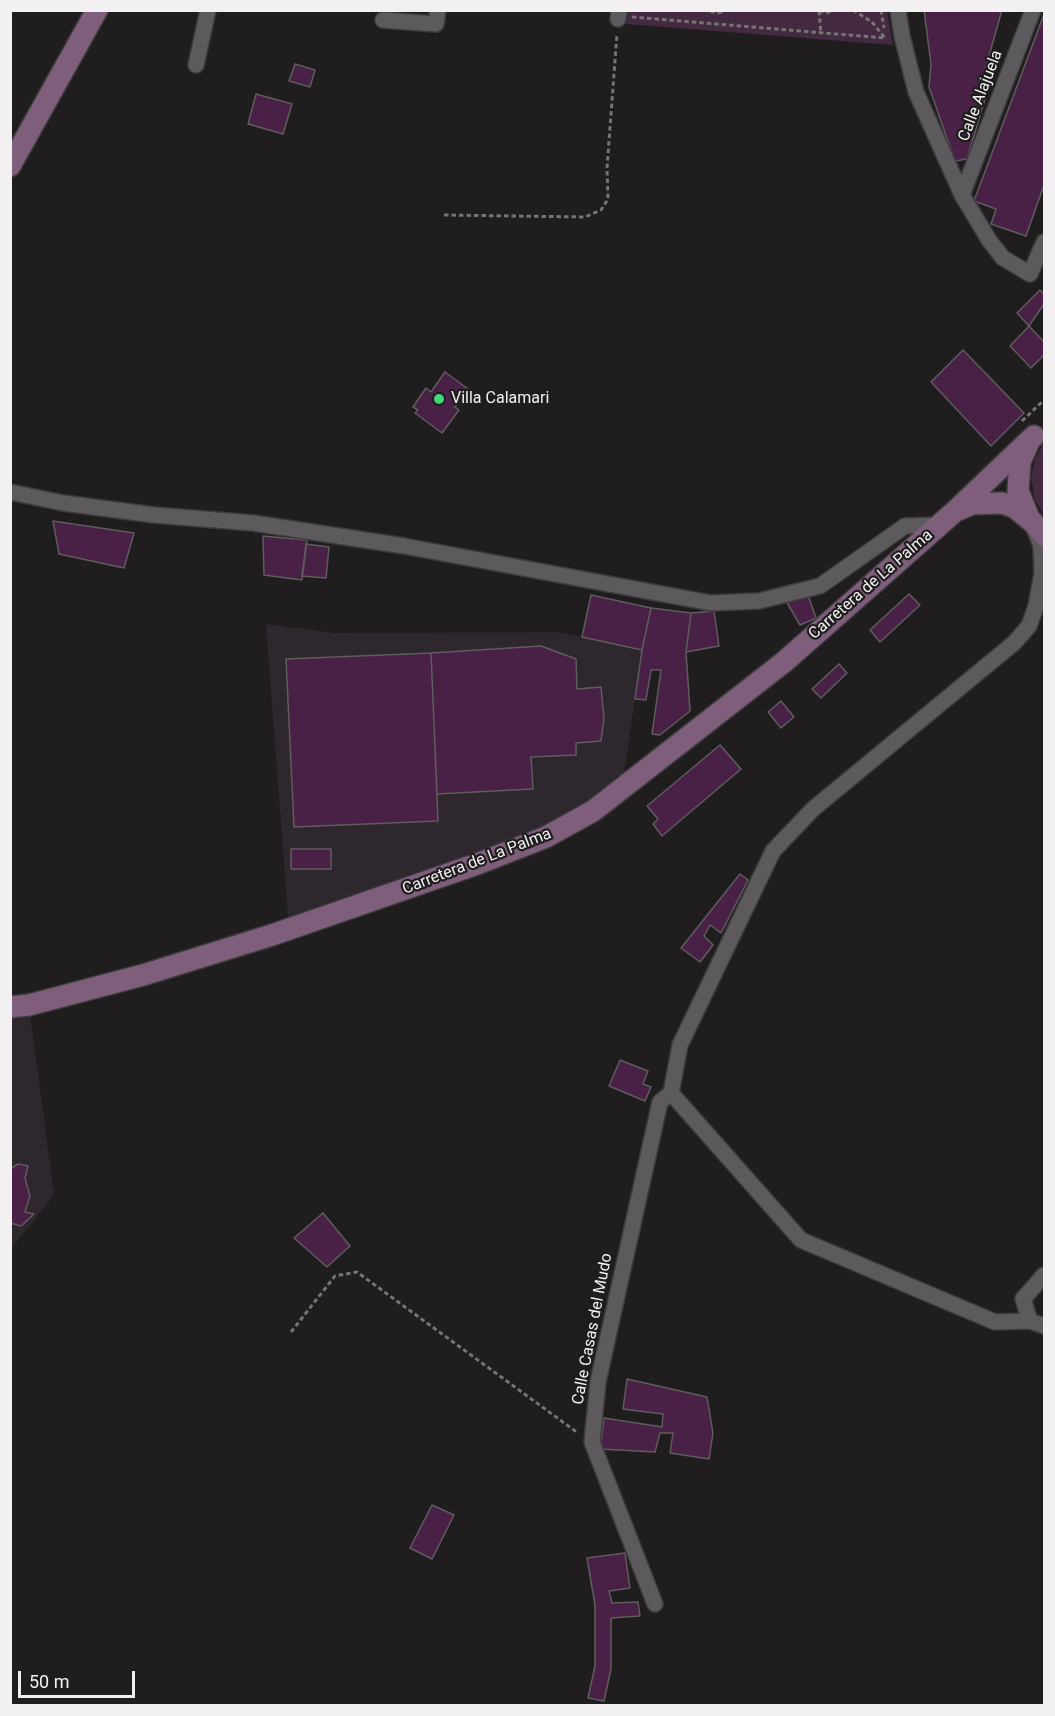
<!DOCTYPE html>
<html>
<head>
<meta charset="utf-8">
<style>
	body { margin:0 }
	#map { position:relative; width:1055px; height:1716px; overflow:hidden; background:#201d1f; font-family:Roboto,sans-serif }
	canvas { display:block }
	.frame { position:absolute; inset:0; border:12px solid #f2f0f1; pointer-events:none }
	.scale { position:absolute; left:18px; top:1671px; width:117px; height:27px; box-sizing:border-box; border:3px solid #f2f0f1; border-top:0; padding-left:8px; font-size:18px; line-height:21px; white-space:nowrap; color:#f2f0f1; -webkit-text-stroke:4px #201d1f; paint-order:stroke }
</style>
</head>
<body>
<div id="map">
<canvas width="1055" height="1716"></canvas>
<div class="frame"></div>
<div class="scale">50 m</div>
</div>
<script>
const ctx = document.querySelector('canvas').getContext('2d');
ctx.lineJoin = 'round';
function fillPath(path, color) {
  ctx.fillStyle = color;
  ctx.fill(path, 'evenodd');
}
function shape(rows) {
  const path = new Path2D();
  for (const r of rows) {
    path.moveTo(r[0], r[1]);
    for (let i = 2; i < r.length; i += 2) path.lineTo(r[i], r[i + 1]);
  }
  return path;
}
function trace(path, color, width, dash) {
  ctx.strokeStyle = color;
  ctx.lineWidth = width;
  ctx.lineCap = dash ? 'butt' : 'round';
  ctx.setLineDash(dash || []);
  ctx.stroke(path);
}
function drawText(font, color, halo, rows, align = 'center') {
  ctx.font = font + ' Roboto,sans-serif';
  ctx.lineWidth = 4.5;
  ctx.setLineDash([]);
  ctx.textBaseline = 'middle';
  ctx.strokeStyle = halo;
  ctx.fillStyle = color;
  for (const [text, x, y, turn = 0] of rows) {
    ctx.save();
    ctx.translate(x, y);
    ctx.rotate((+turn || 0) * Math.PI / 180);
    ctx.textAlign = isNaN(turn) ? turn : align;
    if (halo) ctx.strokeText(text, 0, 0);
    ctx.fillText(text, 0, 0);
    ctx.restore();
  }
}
fillPath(shape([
	[266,624,335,633,557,632,642,650,622,789,593,811,289,929],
	[29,1005,54,1195,11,1249,11,1008]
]), '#2e272d');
fillPath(shape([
	[627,11,887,11,893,45,626,24],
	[1044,442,1044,515,1035,500,1031,477,1035,459]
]), '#432a40');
const building = shape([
	[924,10,1002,10,985,70,985,99,967,159,955,161,929,87,931,64,924,10],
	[1044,14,1044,185,1026,236,991,224,996,209,974,201,1044,14],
	[295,64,315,70,310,87,289,81,295,64],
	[256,94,292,104,283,134,248,124,256,94],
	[1040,290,1044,294,1044,304,1029,326,1017,313,1040,290],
	[1029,326,1044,342,1044,355,1031,368,1010,346,1029,326],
	[963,350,1024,413,991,446,931,382,963,350],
	[445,372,468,389,455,407,459,410,442,433,415,413,418,410,413,407,426,388,431,392,445,372],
	[53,521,134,533,124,568,59,554,53,521],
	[263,536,307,540,302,580,264,575,263,536],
	[306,544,329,547,326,578,302,576,306,544],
	[909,594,920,605,880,642,870,630,909,594],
	[591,595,651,608,642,650,582,637,591,595],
	[808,595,816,618,800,625,786,601,808,595],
	[651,608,691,613,686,652,690,711,660,735,652,734,661,670,651,670,646,700,635,699,642,650,651,608],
	[714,611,719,646,686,652,691,613,714,611],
	[541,646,576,659,577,689,601,687,604,718,601,741,576,743,576,755,531,757,533,789,437,794,431,653,541,646],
	[431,653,438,821,294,827,286,659,431,653],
	[839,664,847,673,821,698,812,689,839,664],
	[781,701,794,717,781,728,768,712,781,701],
	[720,745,741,769,662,836,653,824,658,819,647,806,720,745],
	[291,849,331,849,331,869,291,869,291,849],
	[740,874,748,880,721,933,710,925,704,936,713,945,700,962,681,948,740,874],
	[620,1060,648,1071,643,1084,651,1087,645,1101,609,1086,620,1060],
	[18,1164,28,1166,25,1178,30,1196,25,1212,34,1214,21,1226,10,1223,10,1169,18,1164],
	[323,1213,350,1246,327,1267,294,1238,323,1213],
	[627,1379,707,1397,713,1433,709,1459,670,1453,673,1433,660,1433,655,1452,600,1449,604,1418,662,1427,663,1414,623,1409,627,1379],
	[432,1505,454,1515,432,1559,410,1548,432,1505],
	[625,1553,630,1588,609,1591,612,1603,638,1602,640,1616,611,1618,611,1669,604,1701,588,1698,595,1666,595,1605,587,1558,625,1553]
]);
fillPath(building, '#4a2146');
trace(building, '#5f5c5e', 1.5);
const street = shape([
	[898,10,902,36,916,92,962,195,989,240,1003,258,1030,274,1044,242],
	[618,19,619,10],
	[383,20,436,24,438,10],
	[196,65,208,10],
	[962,195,1033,10],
	[10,492,63,503,154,515,253,523,404,546,711,603,759,601,820,586,905,526,940,525],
	[1033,525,1041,546,1042,573,1036,606,1029,626,1014,643,813,809,773,851,680,1045,671,1093,801,1240,995,1322,1030,1321,1044,1326],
	[1030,1321,1023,1299,1044,1275],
	[655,1604,592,1442,598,1382,660,1102,671,1093]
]);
const secondary = shape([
	[10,166,97,10],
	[1028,444,1020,462,1018,491,1029,518,1044,535],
	[958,510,972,504,1002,503,1014,507,1031,521],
	[10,1007,29,1005,143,975,272,935,477,864,546,837,593,811,784,662,953,513,1034,436]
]);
trace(street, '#3c3b3c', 18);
trace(secondary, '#3c3b3c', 24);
trace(shape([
	[703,10,718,13,726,10],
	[853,10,872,22,885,38],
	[881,10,884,28],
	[819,11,821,34],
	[819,11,826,13,835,10],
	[632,17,885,38],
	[444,215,585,217,601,210,608,199,607,168,617,34],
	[1022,421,1044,400],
	[291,1332,335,1276,357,1272,578,1433]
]), '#757374', 3, [4.5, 3]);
trace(street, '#5d5a5d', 15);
trace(secondary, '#7e5e7a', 21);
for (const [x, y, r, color] of [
	[439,399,6,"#44d77a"]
]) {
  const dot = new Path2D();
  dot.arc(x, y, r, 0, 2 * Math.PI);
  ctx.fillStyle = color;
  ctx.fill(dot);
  trace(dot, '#201d1f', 2);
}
drawText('16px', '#f2f0f1', '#201d1f', [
	["Calle Alajuela",981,96,-69],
	["Carretera de La Palma",871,585,-41],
	["Carretera de La Palma",477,862,-21],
	["Calle Casas del Mudo",593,1329,-79]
]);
drawText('16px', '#f2f0f1', '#201d1f', [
	["Villa Calamari",451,399]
], 'left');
</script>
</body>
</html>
